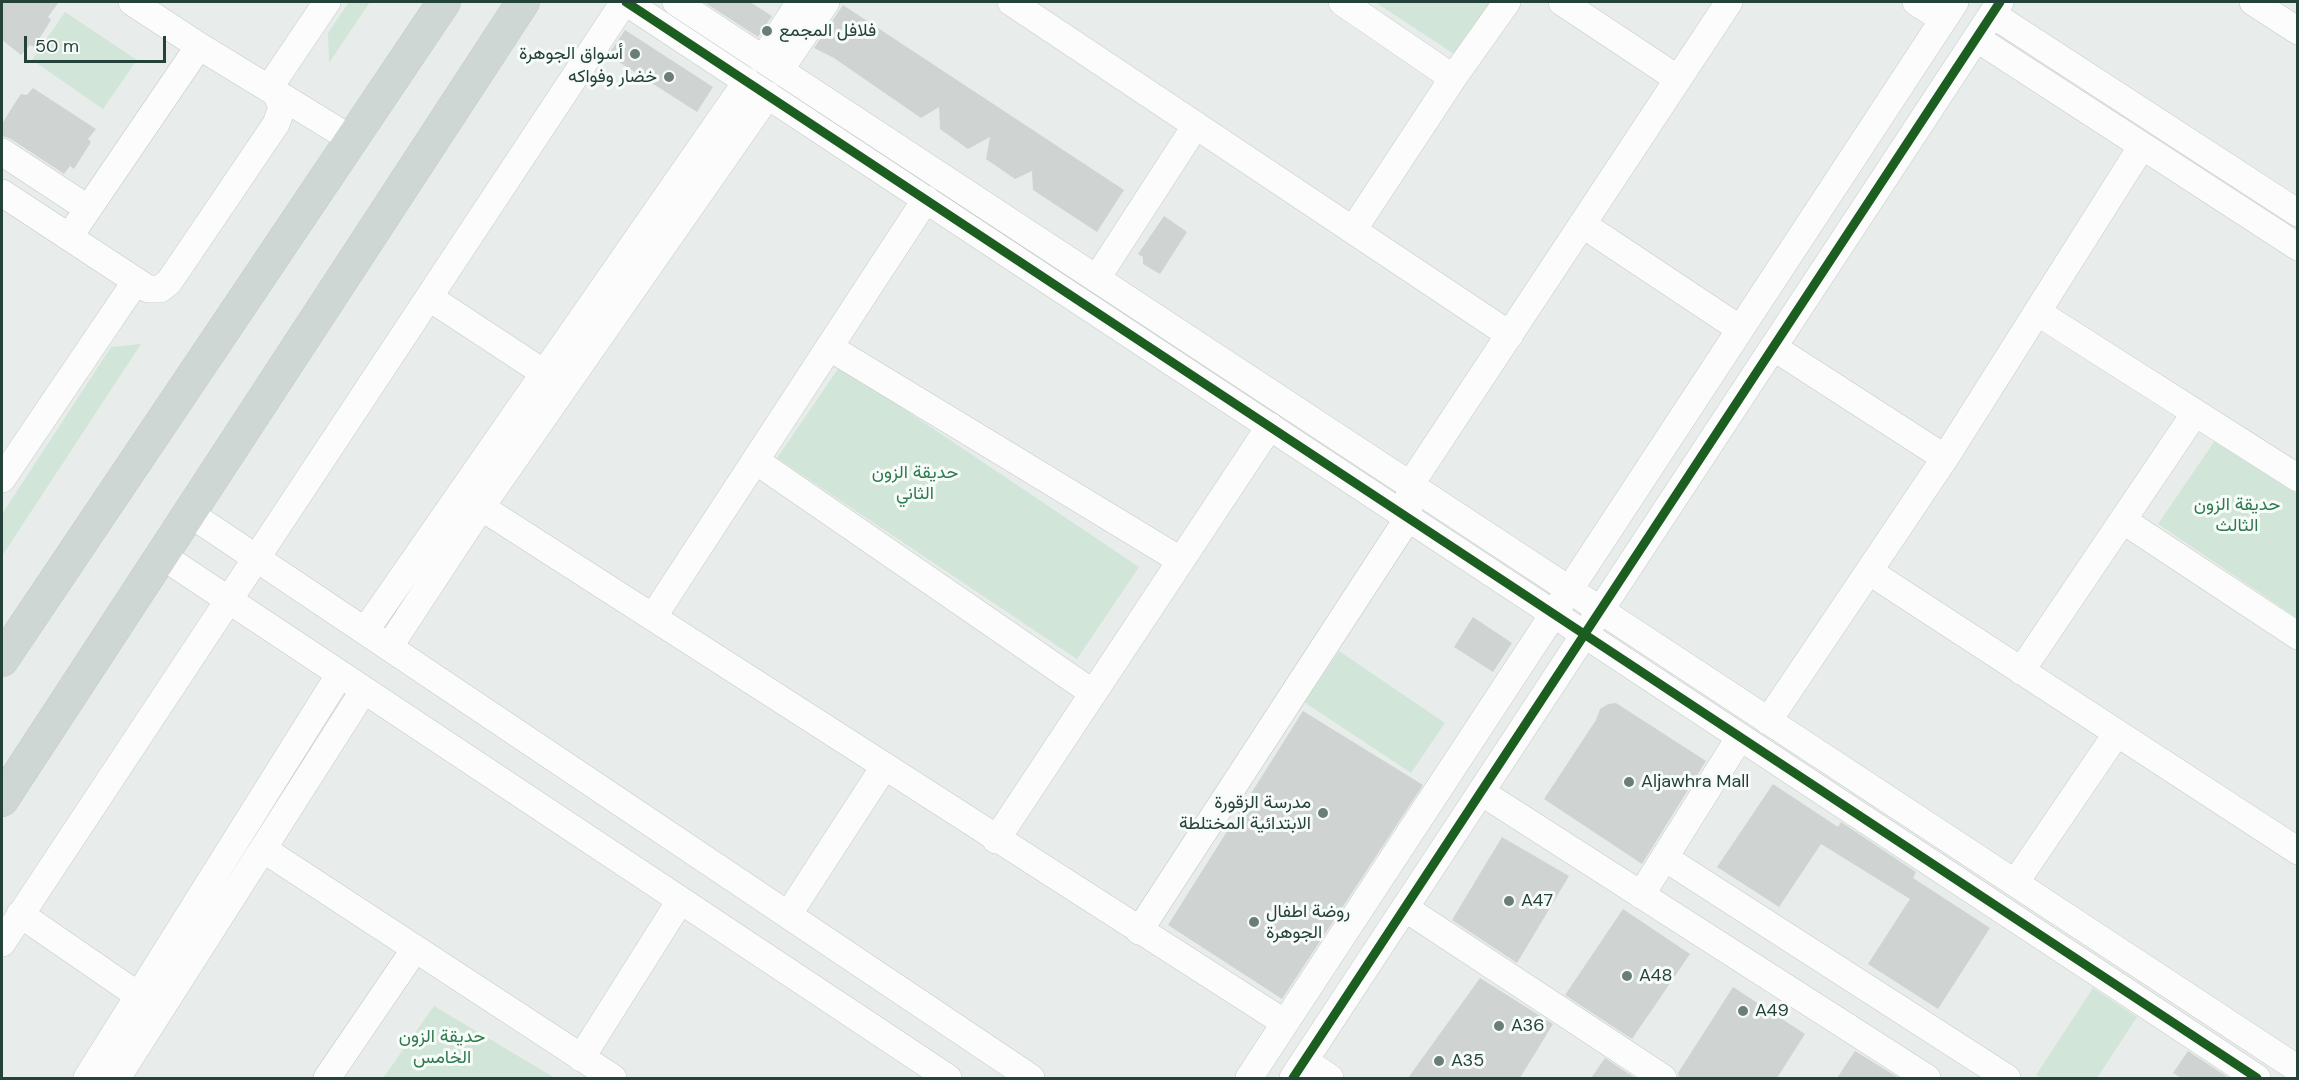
<!DOCTYPE html>
<html>
<head>
<meta charset="utf-8">
<style>
	body { margin:0 }
	#map { position:relative; width:2299px; height:1080px; overflow:hidden; background:#e8edeb; font-family:"DM Sans",sans-serif }
	canvas { display:block }
	.frame { position:absolute; inset:0; border:3px solid #24423a; pointer-events:none }
	.scale { position:absolute; left:24px; top:36px; width:142px; height:27px; box-sizing:border-box; border:3px solid #24423a; border-top:0; padding-left:8px; font-size:18px; line-height:21px; white-space:nowrap; color:#24423a; -webkit-text-stroke:4px #f7fbf9; paint-order:stroke }
</style>
</head>
<body>
<div id="map">
<canvas width="2299" height="1080"></canvas>
<div class="frame"></div>
<div class="scale">50 m</div>
</div>
<script>
const ctx = document.querySelector('canvas').getContext('2d');
ctx.lineJoin = 'round';
function fillPath(path, color) {
  ctx.fillStyle = color;
  ctx.fill(path, 'evenodd');
}
function shape(rows) {
  const path = new Path2D();
  for (const r of rows) {
    path.moveTo(r[0], r[1]);
    for (let i = 2; i < r.length; i += 2) path.lineTo(r[i], r[i + 1]);
  }
  return path;
}
function trace(path, color, width, dash) {
  ctx.strokeStyle = color;
  ctx.lineWidth = width;
  ctx.lineCap = dash ? 'butt' : 'round';
  ctx.setLineDash(dash || []);
  ctx.stroke(path);
}
function drawText(font, color, halo, rows, align = 'center') {
  ctx.font = font + ' "DM Sans",Vazirmatn,sans-serif';
  ctx.lineWidth = 6;
  ctx.setLineDash([]);
  ctx.textBaseline = 'middle';
  ctx.strokeStyle = halo;
  ctx.fillStyle = color;
  for (const [text, x, y, turn = 0] of rows) {
    ctx.save();
    ctx.translate(x, y);
    ctx.rotate((+turn || 0) * Math.PI / 180);
    ctx.textAlign = isNaN(turn) ? turn : align;
    if (halo) ctx.strokeText(text, 0, 0);
    ctx.fillText(text, 0, 0);
    ctx.restore();
  }
}
fillPath(shape([
	[349,2,370,2,329,63,328,33],
	[1375,2,1494,2,1457,56],
	[65,12,137,60,103,109,32,60],
	[141,344,2,556,2,514,111,347],
	[840,366,1139,567,1077,659,777,458],
	[2216,439,2297,494,2297,618,2158,524],
	[1339,651,1445,723,1411,773,1304,702],
	[2093,988,2137,1017,2097,1078,2041,1078,2036,1075],
	[434,1006,555,1078,383,1078]
]), '#d1e6d8');
fillPath(shape([
	[2,2,59,2,48,17,51,20,34,47,30,45,21,55,2,40],
	[704,2,750,2,772,16,758,37],
	[843,5,1124,190,1097,232,1033,190,1032,171,1015,179,986,159,990,137,968,149,940,129,939,107,921,118,834,58,814,48],
	[625,30,713,87,697,112,608,55],
	[33,88,96,129,88,139,91,142,74,169,70,166,64,174,11,139,2,136,2,124,13,106,21,94,27,95],
	[1164,216,1187,232,1160,274,1143,264,1143,257,1138,254],
	[1473,617,1512,643,1493,672,1454,647],
	[1616,703,1706,761,1642,864,1544,799,1596,720,1600,709,1608,704],
	[1303,711,1423,785,1282,999,1168,925],
	[1773,784,1838,827,1841,822,1916,872,1913,878,1990,928,1938,1009,1868,964,1910,899,1821,844,1779,907,1717,867],
	[1502,837,1569,876,1517,963,1452,920],
	[1623,909,1690,954,1632,1039,1565,995],
	[1480,978,1553,1024,1520,1078,1408,1078],
	[1733,987,1805,1034,1777,1078,1679,1078,1678,1073],
	[1855,1051,1899,1078,1837,1078],
	[2188,1051,2229,1078,2181,1078,2173,1073],
	[1605,1058,1635,1078,1591,1078]
]), '#cfd4d2');
const minor = shape([
	[626,2,2257,1078],
	[676,2,2298,1069],
	[1011,2,1510,335],
	[1342,2,1453,78],
	[1562,2,1678,79],
	[1916,2,1943,19],
	[2253,2,2298,31],
	[1992,14,2298,213],
	[1976,38,2298,247],
	[763,59,800,2],
	[780,70,826,2],
	[269,88,327,2],
	[276,93,351,139],
	[2,152,87,208],
	[2,193,148,289,160,289,169,282,276,124,282,108,276,93,199,46,132,2],
	[1582,224,1740,329],
	[1353,230,1453,78,1507,2],
	[69,237,199,46],
	[1097,278,1196,125],
	[430,298,544,373],
	[2037,312,2298,478],
	[829,347,1180,560],
	[1773,347,1945,458],
	[756,461,1093,693],
	[2,479,136,281],
	[481,507,1285,1023],
	[189,513,1031,1078],
	[2124,521,2298,636],
	[161,555,948,1078],
	[1870,572,2298,851],
	[653,617,926,199],
	[365,631,747,81],
	[389,647,481,507,768,95],
	[2021,671,2195,413],
	[1768,721,1945,458,2142,146],
	[1481,792,1927,1078],
	[996,840,1270,426],
	[263,849,613,1078],
	[1665,858,2007,1078],
	[2015,883,2117,733],
	[1641,895,1740,737],
	[1405,908,1663,1078],
	[20,914,139,996],
	[788,915,884,767],
	[1139,931,1408,518,1410,485,1729,2],
	[2,943,624,2],
	[581,1058,680,901],
	[1305,1061,1330,1078],
	[87,1078,340,674],
	[117,1078,364,690],
	[327,1078,415,949],
	[1249,1078,1955,2],
	[1293,1078,2000,2]
]);
const major = shape([
	[2,660,444,2],
	[2,800,523,2]
]);
trace(minor, '#c5cac8', 28);
trace(major, '#c3ccc9', 34);
trace(minor, '#fcfcfc', 27);
trace(major, '#cfd7d5', 33);
trace(shape([
	[626,2,2257,1078],
	[1293,1078,2000,2]
]), '#1b5e20', 9);
for (const [x, y, r, color] of [
	[767,31,6,"#697e78"],
	[635,54,6,"#697e78"],
	[669,77,6,"#697e78"],
	[1629,782,6,"#697e78"],
	[1323,813,6,"#697e78"],
	[1509,901,6,"#697e78"],
	[1254,922,6,"#697e78"],
	[1627,976,6,"#697e78"],
	[1743,1011,6,"#697e78"],
	[1499,1026,6,"#697e78"],
	[1439,1061,6,"#697e78"]
]) {
  const dot = new Path2D();
  dot.arc(x, y, r, 0, 2 * Math.PI);
  ctx.fillStyle = color;
  ctx.fill(dot);
  trace(dot, '#f7fbf9', 2);
}
drawText('18px', '#24423a', '#f7fbf9', [
	["فلافل المجمع",779,31],
	["أسواق الجوهرة",623,54,"right"],
	["خضار وفواكه",657,77,"right"],
	["Aljawhra Mall",1641,782],
	["مدرسة الزقورة",1311,803,"right"],
	["الابتدائية المختلطة",1311,824,"right"],
	["A47",1521,901],
	["روضة اطفال",1266,912],
	["الجوهرة",1266,933],
	["A48",1639,976],
	["A49",1755,1011],
	["A36",1511,1026],
	["A35",1451,1061]
], 'left');
drawText('18px', '#2d7a4b', '#f7fbf9', [
	["حديقة الزون",915,473],
	["الثاني",915,494],
	["حديقة الزون",2237,505],
	["الثالث",2237,526],
	["حديقة الزون",442,1037],
	["الخامس",442,1058]
]);
</script>
</body>
</html>
